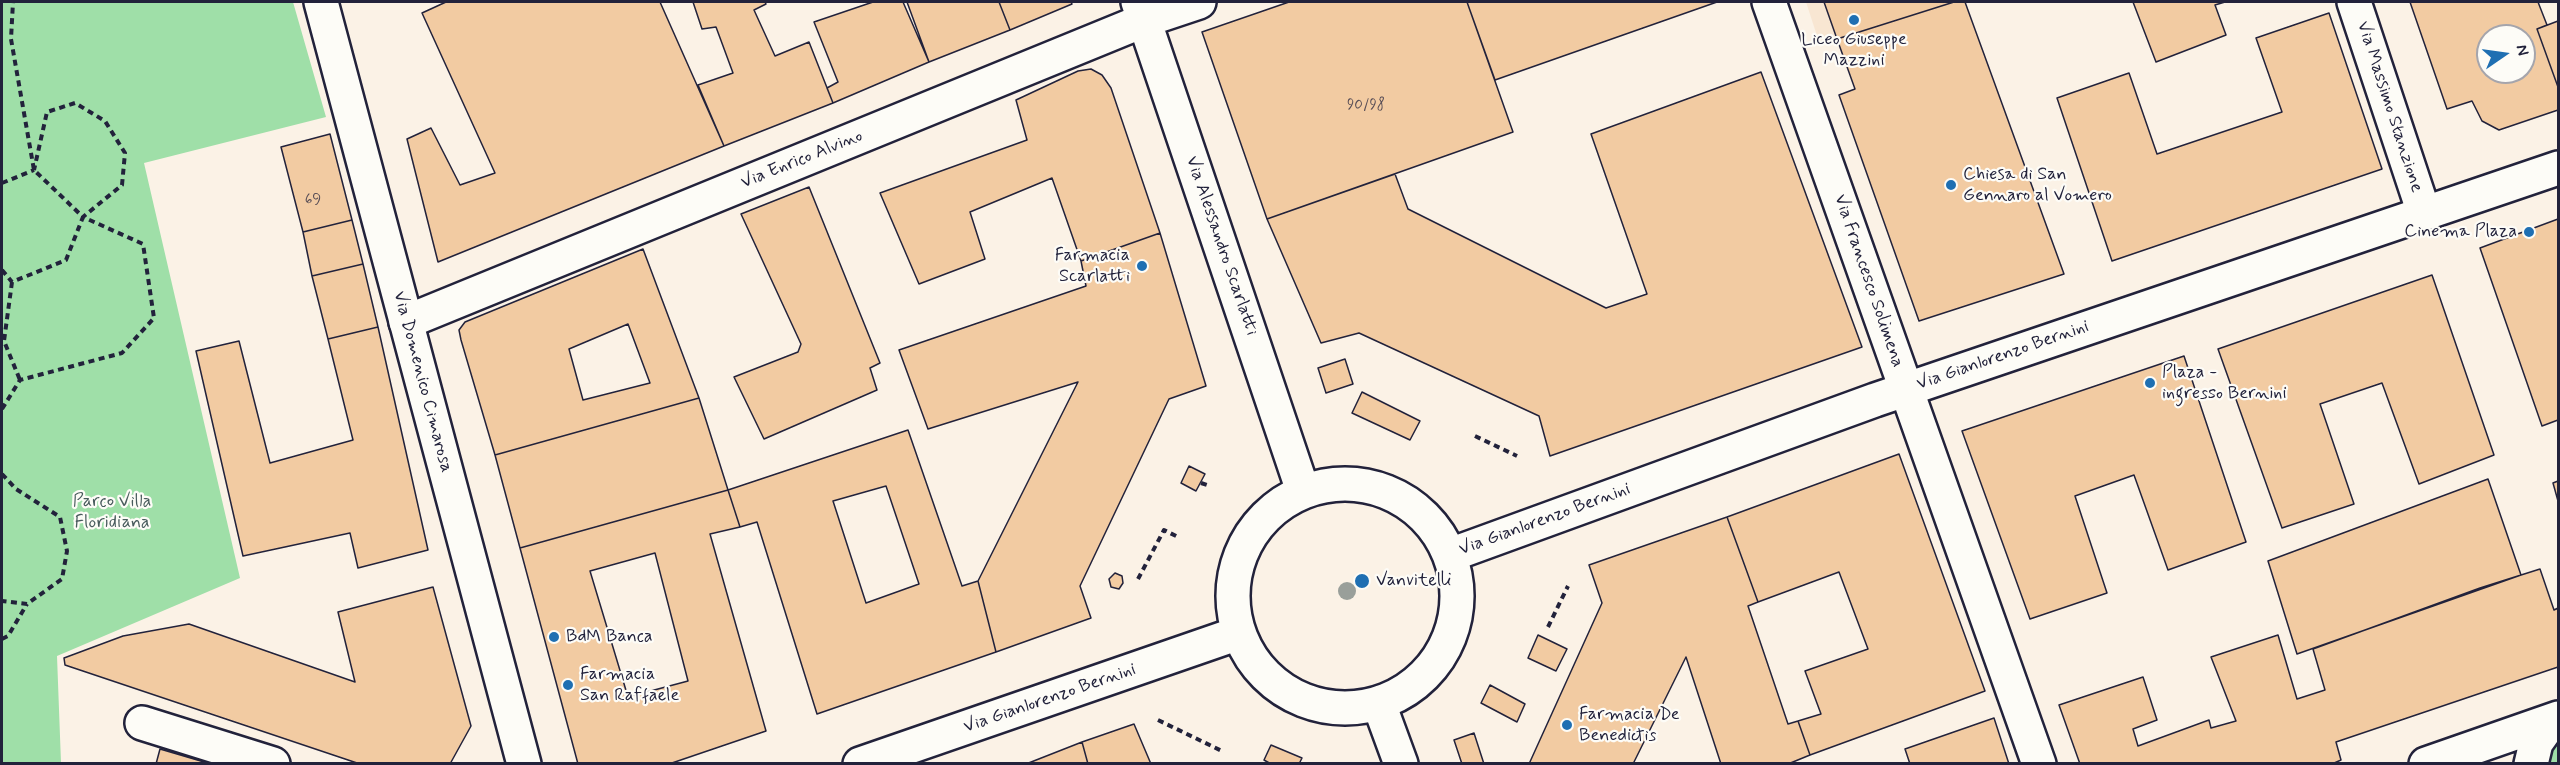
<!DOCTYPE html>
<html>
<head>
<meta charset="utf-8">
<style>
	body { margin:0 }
	#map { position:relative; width:2560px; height:765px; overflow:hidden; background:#fbf2e6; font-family:Mynerve,sans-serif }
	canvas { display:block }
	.frame { position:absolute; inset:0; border:3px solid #22223b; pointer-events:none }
	.north { position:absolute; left:2476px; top:24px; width:60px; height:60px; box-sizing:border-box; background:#fdfcf7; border:2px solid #a5a5ac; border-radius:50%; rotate:77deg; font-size:16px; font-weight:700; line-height:24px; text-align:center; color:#22223b }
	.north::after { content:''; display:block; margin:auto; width:21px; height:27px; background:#1f6fb2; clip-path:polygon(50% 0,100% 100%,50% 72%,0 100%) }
</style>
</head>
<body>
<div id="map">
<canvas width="2560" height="765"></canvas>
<div class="frame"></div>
<div class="north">N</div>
</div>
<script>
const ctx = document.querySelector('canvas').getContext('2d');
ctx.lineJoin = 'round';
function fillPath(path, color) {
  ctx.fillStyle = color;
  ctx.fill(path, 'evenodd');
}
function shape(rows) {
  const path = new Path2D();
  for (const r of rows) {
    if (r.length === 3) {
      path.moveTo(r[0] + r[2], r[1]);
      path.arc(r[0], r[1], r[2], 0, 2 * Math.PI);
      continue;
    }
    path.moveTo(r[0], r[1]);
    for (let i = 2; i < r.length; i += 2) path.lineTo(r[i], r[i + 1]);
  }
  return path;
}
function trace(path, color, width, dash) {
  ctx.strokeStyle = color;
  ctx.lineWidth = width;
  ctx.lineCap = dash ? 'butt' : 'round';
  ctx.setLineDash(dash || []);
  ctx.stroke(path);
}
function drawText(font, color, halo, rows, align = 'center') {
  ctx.font = font + ' Mynerve,sans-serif';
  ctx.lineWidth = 4.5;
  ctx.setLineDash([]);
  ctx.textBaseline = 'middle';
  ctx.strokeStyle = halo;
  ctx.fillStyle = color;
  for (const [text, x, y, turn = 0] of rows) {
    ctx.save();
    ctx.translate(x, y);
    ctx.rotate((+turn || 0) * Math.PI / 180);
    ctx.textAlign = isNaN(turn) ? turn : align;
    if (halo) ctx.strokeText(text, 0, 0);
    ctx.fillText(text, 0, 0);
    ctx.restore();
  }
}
fillPath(shape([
	[1806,2,1954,2,1820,45]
]), '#f8e6d2');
fillPath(shape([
	[2,2,293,2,326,117,144,163,240,578,57,656,61,763,2,763],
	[2558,740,2558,763,2548,764,2550,754]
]), '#9fdfa8');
const building = shape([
	[446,2,660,2,724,146,438,262,407,139,431,128,460,185,495,173,422,13,446,2],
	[693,2,765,2,766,4,754,10,775,56,809,42,833,103,724,146,698,85,733,73,716,27,702,29,693,2],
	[873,2,903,2,929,62,833,103,827,88,838,82,814,22,873,2],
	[907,2,999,2,1010,30,929,62,907,2],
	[999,2,1071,2,1072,4,1010,30,999,2],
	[1289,2,1467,2,1513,132,1267,219,1202,32,1289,2],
	[1467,2,1717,2,1495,80,1467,2],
	[1824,2,1954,2,1837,39,1824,2],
	[1954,2,1965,2,2064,274,1919,321,1839,95,1855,89,1837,39,1954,2],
	[2133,2,2225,2,2215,5,2226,35,2156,62,2133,2],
	[2410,2,2538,2,2547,25,2537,29,2558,87,2558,110,2499,130,2482,121,2472,101,2447,109,2410,2],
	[2488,36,2524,36,2524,72,2488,72,2488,36],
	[2329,13,2382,169,2112,261,2057,98,2129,73,2157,154,2282,112,2256,38,2329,13],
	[2558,21,2558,87,2537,29,2558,21],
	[1091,69,1102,75,1111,88,1160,233,1081,261,1052,178,970,212,985,259,919,284,880,193,1027,140,1016,100,1078,71,1091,69],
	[1761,72,1862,347,1550,456,1539,416,1359,333,1321,343,1267,219,1395,174,1408,209,1606,308,1647,294,1591,134,1761,72],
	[330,134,352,220,303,232,281,147,330,134],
	[809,187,880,363,870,368,877,390,764,439,734,377,798,352,801,344,741,214,809,187],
	[2558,219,2558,420,2542,426,2480,248,2558,219],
	[352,220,363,264,312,276,303,232,352,220],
	[1160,233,1206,386,1169,399,1080,586,1091,618,996,652,978,581,1078,382,928,429,899,350,1086,286,1081,261,1160,233],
	[643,249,699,398,495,455,461,340,459,330,465,322,643,249],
	[628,324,650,383,583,400,569,349,628,324],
	[363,264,378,327,328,339,312,276,363,264],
	[2432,275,2494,455,2419,484,2382,383,2320,404,2354,504,2282,528,2218,349,2432,275],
	[378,327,428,550,358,568,350,533,243,556,196,351,239,341,270,463,353,440,328,339,378,327],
	[2184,356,2246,542,2168,570,2134,475,2075,496,2107,593,2030,619,1962,431,2184,356],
	[1345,359,1353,384,1326,393,1318,368,1345,359],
	[1362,392,1420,421,1410,440,1352,413,1362,392],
	[699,398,728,490,520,548,495,455,699,398],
	[908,430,962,586,978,581,996,652,817,714,757,522,740,527,728,490,908,430],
	[886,486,919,584,866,603,833,501,886,486],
	[1899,454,1985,691,1810,755,1798,721,1821,714,1805,671,1868,649,1839,572,1758,602,1727,517,1899,454],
	[1189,466,1205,474,1196,491,1181,483,1189,466],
	[2488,479,2521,575,2297,654,2268,561,2488,479],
	[2558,481,2558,501,2553,483,2558,481],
	[728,490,740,527,710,534,766,731,669,764,578,764,520,548,728,490],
	[655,553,688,681,628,697,590,571,655,553],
	[1727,517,1758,602,1748,606,1788,724,1798,721,1810,755,1788,764,1721,764,1686,657,1633,764,1529,764,1602,603,1589,565,1727,517],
	[2540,569,2554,610,2558,608,2558,667,2336,742,2341,760,2332,764,2080,764,2059,705,2143,677,2157,720,2133,729,2138,746,2209,720,2211,728,2236,721,2211,657,2278,635,2297,699,2325,690,2313,649,2480,588,2540,569],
	[1115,573,1122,576,1123,583,1119,589,1111,587,1109,579,1115,573],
	[433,587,471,726,450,764,360,764,65,665,64,658,123,636,189,624,355,682,338,612,433,587],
	[1538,635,1567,649,1556,671,1528,658,1538,635],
	[1490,685,1525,704,1517,722,1481,703,1490,685],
	[1994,718,2009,764,1910,764,1905,749,1994,718],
	[1134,724,1151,764,1088,764,1082,742,1134,724],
	[1474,733,1484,764,1462,764,1454,740,1474,733],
	[1082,742,1088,764,1026,764,1082,742],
	[1271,745,1302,758,1299,764,1271,764,1264,760,1271,745],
	[160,749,211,764,156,764,160,749]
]);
fillPath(building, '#f2cba2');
trace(building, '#22223b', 1.5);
const street = shape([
	[1138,2,1303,491],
	[1769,2,2039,764],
	[2354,2,2424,213],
	[406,322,1145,20,1199,2],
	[1379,704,1401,764],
	[142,723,273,764],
	[2426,764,2558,718],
	[2531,764,2536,743,2546,729,2558,719]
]);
const secondary = shape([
	[321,2,524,764],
	[1345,596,112],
	[1450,555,1875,400,2558,168],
	[860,764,1239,633]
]);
trace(street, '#22223b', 38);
trace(secondary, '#22223b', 38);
trace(shape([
	[2,183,34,170],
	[2,270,12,282,66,260,83,217,34,170,11,39,13,2],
	[12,282,4,341,20,380],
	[2,409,20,380,122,353,154,318,143,244,83,217,122,185,125,153,105,121,75,103,47,112,34,170],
	[1475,436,1517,456],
	[2,474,16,489,60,517,67,551,62,579,27,604,2,601],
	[1201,483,1207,485],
	[1138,579,1164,530,1180,538],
	[1548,627,1568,586],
	[2,639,8,636,27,604],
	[1158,720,1224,752]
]), '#22223b', 4, [6, 4.5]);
trace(street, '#fdfcf7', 33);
trace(secondary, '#fdfcf7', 33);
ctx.fillStyle = '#999f9a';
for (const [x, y] of [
	[1347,591]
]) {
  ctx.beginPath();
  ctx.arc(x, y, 9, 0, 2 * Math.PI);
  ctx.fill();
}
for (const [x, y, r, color] of [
	[1854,20,6,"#1f6fb2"],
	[1951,185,6,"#1f6fb2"],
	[2529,232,6,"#1f6fb2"],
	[1142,266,6,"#1f6fb2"],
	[2150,383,6,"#1f6fb2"],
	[1362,581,8,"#1f6fb2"],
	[554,637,6,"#1f6fb2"],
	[568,685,6,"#1f6fb2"],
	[1567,725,6,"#1f6fb2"]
]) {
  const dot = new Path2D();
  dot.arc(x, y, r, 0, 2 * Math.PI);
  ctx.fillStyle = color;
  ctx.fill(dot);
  trace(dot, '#fdfcf7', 2);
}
drawText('15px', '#564c55', null, [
	["90/98",1366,106],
	["69",313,201]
]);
drawText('18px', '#22223b', '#fdfcf7', [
	["Liceo Giuseppe",1854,40,"center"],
	["Mazzini",1854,61,"center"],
	["Chiesa di San",1963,175],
	["Gennaro al Vomero",1963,196],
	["Cinema Plaza",2517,232,"right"],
	["Farmacia",1130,256,"right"],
	["Scarlatti",1130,277,"right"],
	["Plaza -",2162,373],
	["ingresso Bernini",2162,394],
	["Vanvitelli",1376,581],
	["BdM Banca",566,637],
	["Farmacia",580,675],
	["San Raffaele",580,696],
	["Farmacia De",1579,715],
	["Benedictis",1579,736]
], 'left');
drawText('18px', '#22223b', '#fdfcf7', [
	["Via Massimo Stanzione",2389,107,72],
	["Via Enrico Alvino",802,160,-22],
	["Via Alessandro Scarlatti",1221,246,71],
	["Via Francesco Solimena",1868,281,71],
	["Via Gianlorenzo Bernini",2003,356,-19],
	["Via Domenico Cimarosa",422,382,75],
	["Via Gianlorenzo Bernini",1545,520,-20],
	["Via Gianlorenzo Bernini",1050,699,-19]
]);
drawText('18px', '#485b5c', '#fdfcf7', [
	["Parco Villa",112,502],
	["Floridiana",112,523]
]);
</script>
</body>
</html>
